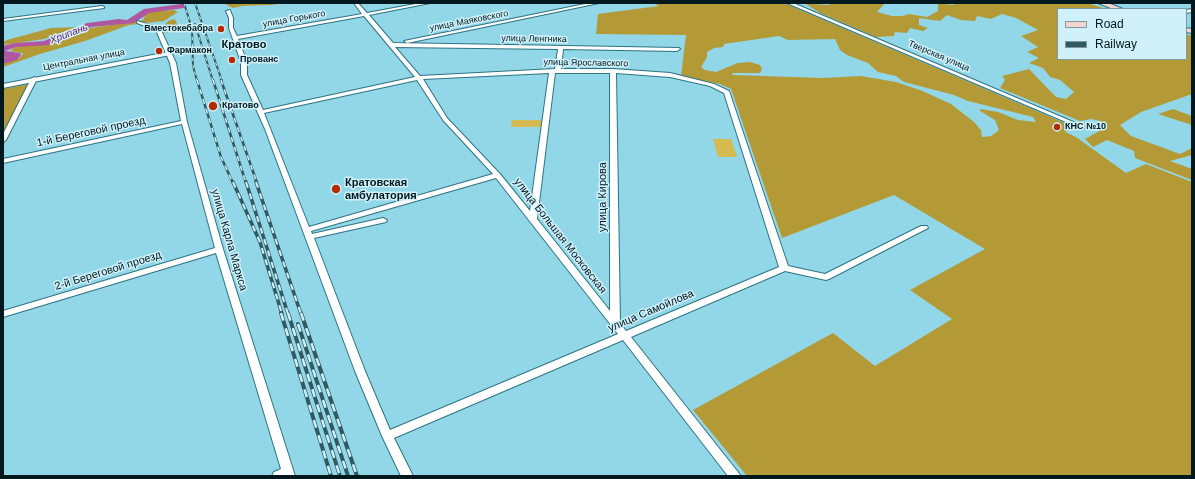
<!DOCTYPE html>
<html>
<head>
<meta charset="utf-8">
<style>
	body { margin:0 }
	#map { position:relative; width:1195px; height:479px; overflow:hidden; background:#91d7e7; font-family:Helvetica,sans-serif }
	canvas { display:block }
	.frame { position:absolute; inset:0; border:4px solid #00181e; pointer-events:none }
	.legend { position:absolute; left:1057px; top:8px; width:130px; height:52px; box-sizing:border-box; background:#d0f1fa; border:1px solid #7d9aa2; margin:0; padding:5px 7px; list-style:none; font-size:12px; color:#00181e }
	.legend li { display:flex; align-items:center; gap:8px; height:20px }
	.legend b { width:20px; border:1px solid #7d9aa2 }
</style>
</head>
<body>
<div id="map">
<canvas width="1195" height="479"></canvas>
<div class="frame"></div>
<ul class="legend">
<li><b style="height:5px;background:#f3d5ce"></b>Road</li>
<li><b style="height:5px;background:#315962"></b>Railway</li>
</ul>
</div>
<script>
const ctx = document.querySelector('canvas').getContext('2d');
ctx.lineJoin = 'round';
function fillPath(path, color) {
  ctx.fillStyle = color;
  ctx.fill(path, 'evenodd');
}
function shape(rows) {
  const path = new Path2D();
  for (const r of rows) {
    path.moveTo(r[0], r[1]);
    for (let i = 2; i < r.length; i += 2) path.lineTo(r[i], r[i + 1]);
  }
  return path;
}
function trace(path, color, width, dash) {
  ctx.strokeStyle = color;
  ctx.lineWidth = width;
  ctx.lineCap = dash ? 'butt' : 'round';
  ctx.setLineDash(dash || []);
  ctx.stroke(path);
}
function drawText(font, color, halo, rows, align = 'center') {
  ctx.font = font + ' Helvetica,sans-serif';
  ctx.lineWidth = 3;
  ctx.setLineDash([]);
  ctx.textBaseline = 'middle';
  ctx.strokeStyle = halo;
  ctx.fillStyle = color;
  for (const [text, x, y, turn = 0] of rows) {
    ctx.save();
    ctx.translate(x, y);
    ctx.rotate((+turn || 0) * Math.PI / 180);
    ctx.textAlign = isNaN(turn) ? turn : align;
    if (halo) ctx.strokeText(text, 0, 0);
    ctx.fillText(text, 0, 0);
    ctx.restore();
  }
}
fillPath(shape([
	[512,120,542,120,541,127,511,127],
	[713,139,731,139,737,157,718,157]
]), '#d5ba52');
fillPath(shape([
	[223,3,286,3,271,5,242,6,233,8],
	[653,3,784,3,1074,127,1065,132,1076,137,1126,173,1146,164,1192,182,1192,476,747,476,693,410,833,333,875,366,952,319,910,290,985,249,894,195,782,238,731,89,720,84,681,76,686,35,596,34,598,14,659,6],
	[779,36,788,40,835,39,840,50,847,55,868,63,878,72,896,76,904,82,954,95,968,101,1033,117,1036,122,1018,120,998,112,980,109,980,111,995,120,999,130,991,136,982,137,981,130,974,122,951,104,920,90,896,82,861,76,823,78,733,75,732,73,760,73,762,69,760,65,750,62,738,63,716,72,705,70,701,67,707,57,707,52,714,48,723,47,724,44],
	[800,3,829,5,831,3,885,3,877,12,892,16,902,16,909,14,927,17,938,11,938,3,953,5,957,3,1087,3,1107,9,1058,9,1058,59,1186,59,1186,34,1192,36,1192,94,1141,112,1120,125,1131,136,1180,154,1192,148,1192,155,1170,161,1192,169,1192,180,1135,158,1134,151,1107,140,1093,147,1085,139,1106,127,1101,121,1091,119,1080,121,1000,88,1005,80,1002,76,1029,69,1056,97,1066,99,1074,92,1060,80,1050,77,1043,68,1029,63,1039,58,1027,52,1038,47,1021,36,1038,30,1016,18,1002,14,991,19,977,16,975,21,961,20,947,15,940,21,919,18,919,25,928,28,923,31,910,28,907,33,895,32,894,36,876,37,820,13,806,4],
	[174,10,178,12,164,21,129,25,85,41,40,54,3,67,3,63,17,60,23,54,22,53,10,51,16,46,45,44,90,28,139,21,143,20,146,14,148,12],
	[174,19,176,21,179,31,163,33,163,27,168,21],
	[78,27,44,39,3,45,3,42,7,40,51,28],
	[35,83,5,142,3,149,3,89],
	[1173,109,1192,116,1192,125,1158,114]
]), '#b49a36');
fillPath(shape([
	[181,4,184,4,184,8,149,13,134,23,91,27,49,45,16,47,5,51,20,53,21,55,17,60,3,64,3,58,6,58,3,57,3,46,15,43,44,41,87,23,119,19,127,20,144,9,181,4]
]), '#b156a1');
const minor = shape([
	[354,3,358,3,367,13,421,3,430,3,369,15,393,43,679,48,680,49,677,51,563,49,561,69,613,69,670,73,714,84,729,91,788,266,825,274,921,226,927,226,928,228,829,279,826,280,785,271,631,337,741,476,728,476,623,340,394,438,413,476,401,476,382,436,355,371,265,129,241,75,241,62,229,28,229,18,226,11,230,10,233,18,233,28,237,36,362,14,354,3],
	[364,16,415,77,263,110,247,75,247,62,238,39,364,16],
	[395,47,558,49,555,69,420,76,395,47],
	[549,73,530,211,500,174,447,118,423,79,549,73],
	[555,73,610,73,610,311,537,219,555,73],
	[616,73,670,77,710,86,724,93,779,267,626,331,620,323,616,73],
	[417,80,443,120,493,174,309,227,264,113,417,80],
	[496,178,618,334,390,430,365,371,314,238,386,222,387,220,383,218,312,234,311,231,496,178],
	[590,3,599,3,407,43,404,41,590,3],
	[787,3,793,3,1085,127,1084,128,1080,128,787,3],
	[102,6,104,7,104,8,3,21,3,19,102,6],
	[1192,9,1192,12,1186,13,1186,10,1192,9],
	[137,21,160,28,176,63,187,122,223,249,295,476,272,476,274,472,281,469,216,253,3,317,3,311,215,248,182,124,3,163,3,159,181,121,170,63,156,30,137,23,137,21],
	[34,77,37,79,6,140,3,142,3,134,31,79,34,77]
]);
const tertiary = shape([
	[168,52,170,53,170,55,3,88,3,84,168,52]
]);
const secondary = shape([
	[1098,3,1108,3,1123,9,1113,9,1098,3],
	[1186,28,1192,29,1192,33,1186,32,1186,28]
]);
trace(minor, '#2c7383', 2);
trace(tertiary, '#2c7383', 2);
trace(secondary, '#2c7383', 2);
fillPath(minor, '#fff');
fillPath(tertiary, '#fff');
fillPath(secondary, '#f3d5ce');
const railFar3 = shape([
	[184,3,192,29,193,66,197,81],
	[195,3,222,81],
	[195,24,213,81]
]);
const railFar2 = shape([
	[197,80,221,157,233,183],
	[213,80,246,183],
	[221,80,257,183]
]);
const railFar1 = shape([
	[233,182,260,242,282,314],
	[246,182,288,314],
	[256,182,301,314]
]);
const rail = shape([
	[281,313,331,476],
	[288,313,340,476],
	[301,313,357,476],
	[298,324,348,476]
]);
trace(railFar3, '#315962', 2);
trace(railFar2, '#315962', 2.5);
trace(railFar1, '#315962', 3.5);
trace(rail, '#315962', 4);
trace(railFar3, '#d0f1fa', 1, [3.5]);
trace(railFar2, '#d0f1fa', 1.5, [5]);
trace(railFar1, '#d0f1fa', 2, [6]);
trace(rail, '#d0f1fa', 2.5, [8]);
for (const [x, y, r, color] of [
	[221,29,4,"#b42900"],
	[159,51,4,"#b42900"],
	[232,60,4,"#b42900"],
	[213,106,5,"#b42900"],
	[1057,127,4,"#b42900"],
	[336,189,5,"#b42900"]
]) {
  const dot = new Path2D();
  dot.arc(x, y, r, 0, 2 * Math.PI);
  ctx.fillStyle = color;
  ctx.fill(dot);
  trace(dot, '#d0f1fa', 1.5);
}
drawText('9px', '#00181e', '#d0f1fa', [
	["улица Горького",294,19,-10],
	["улица Маяковского",469,21,-11],
	["улица Ленгника",534,39,1],
	["Тверская улица",939,56,23],
	["Центральная улица",84,60,-11],
	["улица Ярославского",586,63,1]
]);
drawText('bold 9px', '#00181e', '#d0f1fa', [
	["Вместокебабра",213,29,"right"],
	["Фармакон",167,51],
	["Прованс",240,60],
	["Кратово",222,106],
	["КНС №10",1065,127]
], 'left');
drawText('italic 10px', '#6a155f', '#d0f1fa', [
	["Хрипань",69,34,-21]
]);
drawText('bold 11px', '#00181e', '#d0f1fa', [
	["Кратово",244,45]
]);
drawText('11px', '#00181e', '#d0f1fa', [
	["1-й Береговой проезд",91,132,-12],
	["улица Кирова",603,197,-90],
	["улица Большая Московская",560,236,52],
	["улица Карла Маркса",229,240,74],
	["2-й Береговой проезд",108,271,-17],
	["улица Самойлова",651,311,-23]
]);
drawText('bold 11px', '#00181e', '#d0f1fa', [
	["Кратовская",345,183],
	["амбулатория",345,196]
], 'left');
</script>
</body>
</html>
